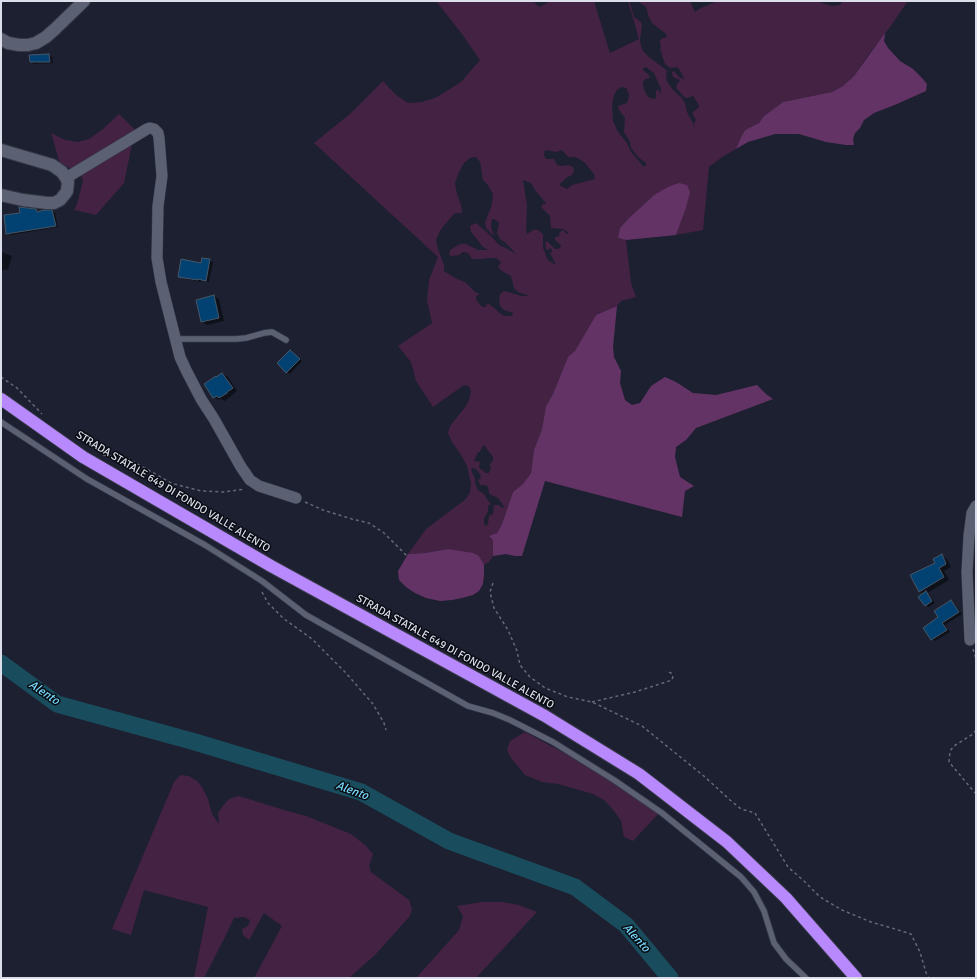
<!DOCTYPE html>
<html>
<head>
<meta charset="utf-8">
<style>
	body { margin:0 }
	#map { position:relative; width:977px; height:979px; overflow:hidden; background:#1d2031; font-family:Signika,sans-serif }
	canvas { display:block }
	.frame { position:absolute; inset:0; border:2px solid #dcdfeb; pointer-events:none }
</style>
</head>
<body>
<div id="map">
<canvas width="977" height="979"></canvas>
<div class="frame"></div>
</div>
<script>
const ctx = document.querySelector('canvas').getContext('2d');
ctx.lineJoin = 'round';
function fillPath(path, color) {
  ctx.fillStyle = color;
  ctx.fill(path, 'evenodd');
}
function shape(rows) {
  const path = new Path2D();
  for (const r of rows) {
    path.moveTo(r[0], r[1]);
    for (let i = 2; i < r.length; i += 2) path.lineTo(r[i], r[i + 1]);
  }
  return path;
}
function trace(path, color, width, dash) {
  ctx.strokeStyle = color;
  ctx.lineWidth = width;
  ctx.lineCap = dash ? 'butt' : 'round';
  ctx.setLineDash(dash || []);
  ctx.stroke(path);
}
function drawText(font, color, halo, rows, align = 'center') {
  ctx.font = font + ' Signika,sans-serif';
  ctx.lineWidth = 3;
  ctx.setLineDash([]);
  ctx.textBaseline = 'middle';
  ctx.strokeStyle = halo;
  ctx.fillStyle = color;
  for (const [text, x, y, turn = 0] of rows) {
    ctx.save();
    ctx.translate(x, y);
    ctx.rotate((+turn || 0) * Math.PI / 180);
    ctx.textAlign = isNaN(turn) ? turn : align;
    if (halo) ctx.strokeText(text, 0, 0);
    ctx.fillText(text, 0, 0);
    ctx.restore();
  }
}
fillPath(shape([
	[436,1,533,1,539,7,551,1,594,1,610,53,639,39,628,1,631,1,630,3,634,17,641,22,642,25,640,40,641,46,643,51,649,57,665,69,667,71,666,78,668,83,673,90,682,98,685,103,687,112,695,127,694,123,696,120,692,113,699,107,699,105,693,96,687,98,684,97,677,89,676,86,680,80,673,77,672,72,674,71,679,77,684,79,684,78,682,75,681,72,677,67,670,68,665,64,660,49,661,46,660,43,660,40,663,38,667,37,666,34,652,23,649,18,646,7,637,1,690,1,695,12,701,8,713,3,715,1,817,1,822,3,832,6,840,5,843,1,908,1,890,27,867,57,854,76,843,86,832,92,783,102,764,116,759,123,745,130,741,137,736,149,722,157,709,167,703,230,676,235,685,211,654,195,628,219,620,228,618,238,626,240,631,283,636,297,621,301,617,306,596,315,575,352,568,357,553,394,546,406,542,429,534,450,531,473,523,484,513,492,502,524,497,533,489,537,492,539,493,541,493,556,489,562,484,565,479,556,448,549,425,553,408,554,426,529,466,499,470,492,471,483,467,466,461,455,452,442,448,433,450,426,466,406,469,400,471,392,469,386,464,385,433,407,416,381,411,362,398,346,432,323,427,300,429,280,438,257,314,143,351,113,383,81,396,95,408,103,422,102,437,97,461,82,480,60,462,34],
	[646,67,654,73,661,89,661,93,660,93,658,89,656,91,656,98,654,99,648,97,645,92,643,86,643,82,645,79,650,78,649,75,643,70,643,68],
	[621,87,626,88,628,91,629,95,628,100,627,103,618,106,619,110,625,118,624,132,630,142,631,148,638,157,646,163,646,165,644,167,631,152,627,143,618,132,613,121,612,105,614,95,617,90],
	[545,150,556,152,562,150,567,156,570,157,575,157,581,160,585,163,594,174,595,179,576,184,572,185,567,189,559,185,566,178,572,175,574,171,573,167,569,165,561,166,557,165,554,159,546,159,544,155],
	[476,157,480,162,483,180,487,184,492,192,493,197,491,207,485,223,486,228,494,236,491,226,492,219,494,219,499,223,497,233,500,239,506,243,516,254,506,248,499,245,490,235,476,223,470,226,471,232,477,239,482,246,488,250,478,250,466,244,460,244,450,250,449,255,452,256,459,255,463,252,468,253,472,259,481,259,488,258,496,258,501,262,498,267,502,271,511,276,514,288,518,292,530,296,522,296,504,291,500,294,499,299,500,306,504,310,513,313,512,316,505,316,501,314,493,307,487,303,486,307,483,307,480,305,476,299,476,296,480,294,475,292,465,282,457,279,444,271,444,265,438,249,436,240,441,229,454,214,457,213,462,213,461,205,457,194,455,183,459,172,464,163,470,158],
	[523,180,531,183,535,190,545,202,546,204,543,204,541,207,550,216,551,228,563,229,569,233,567,234,563,230,560,232,559,234,560,236,555,237,555,240,561,245,560,248,558,249,555,249,547,241,545,243,546,249,548,250,550,248,552,250,552,252,550,253,556,265,549,261,547,258,543,248,543,234,538,230,533,230,527,234,526,230,527,205],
	[483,445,484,445,493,457,493,461,490,464,490,466,491,469,489,473,485,473,483,470,480,469,479,467,480,462,474,461,478,452,480,452],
	[472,468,476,469,480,474,481,478,478,480,480,485,486,485,488,487,489,493,491,495,498,498,503,505,504,507,502,508,499,505,494,505,493,514,489,516,488,524,486,526,484,524,484,518,488,512,488,506,491,504,486,498,485,495,478,490,475,483,475,479,472,472,471,469],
	[119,114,135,130,124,183,96,215,74,210,77,204,83,181,81,175,68,167,60,164,51,133,65,140,78,142,89,139,103,129],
	[525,732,588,766,628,791,659,813,633,841,624,837,621,821,614,811,604,800,593,794,558,784,542,782,525,775,511,758,507,750,510,741],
	[180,775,189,776,197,781,202,787,208,799,212,814,219,824,218,813,222,807,229,799,239,796,284,810,306,816,351,834,365,845,373,854,369,866,371,872,409,900,412,909,410,916,375,955,349,978,254,978,282,926,264,913,249,940,243,935,242,929,248,926,250,920,244,917,234,918,227,933,204,978,194,978,208,907,144,890,131,935,112,929,174,782],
	[482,902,502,902,519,905,537,912,476,978,416,978,459,930,463,916,457,906]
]), '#432243');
fillPath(shape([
	[885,33,884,41,888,48,900,61,913,69,922,78,927,84,926,91,897,104,874,113,864,120,860,128,855,133,853,139,854,145,846,145,826,142,799,134,775,134,748,142,736,149,741,137,745,130,759,123,764,116,783,102,832,92,843,86,854,76],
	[679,183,687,185,690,192,685,211,676,235,626,240,618,238,620,228,628,219,654,195,668,187],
	[617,306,613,347,614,357,621,371,620,383,625,400,632,405,640,403,651,386,665,377,676,382,693,393,716,395,757,385,766,394,773,399,696,428,686,440,676,447,675,457,680,477,694,486,685,491,682,517,545,481,522,556,515,556,506,554,493,556,493,541,492,539,489,536,497,533,502,524,513,492,523,484,531,473,534,450,542,429,546,406,553,394,568,357,575,351,596,315],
	[448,549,473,553,479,556,484,565,484,574,483,584,479,591,473,595,462,598,452,600,440,601,426,598,415,593,406,587,399,580,398,571,408,554,425,553]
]), '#643365');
fillPath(shape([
	[49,55,52,57,53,63,34,64,31,62],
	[36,210,40,212,52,211,55,213,58,227,11,235,7,233],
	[1,252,12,256,8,270,4,269,3,271,1,271],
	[209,260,213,262,209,282,201,280,201,282,182,278,179,276],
	[214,296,219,299,224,321,207,325,202,322],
	[290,351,302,361,290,374,287,372],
	[223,374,228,377,237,391,225,401,221,399,219,400,214,397],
	[942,556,947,559,951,567,944,571,949,580,927,593,929,594,935,603,929,607,925,605,924,594,920,592,912,575,936,563],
	[951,601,954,603,962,614,945,625,950,632,935,641,932,639,939,617]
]), '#0007');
trace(shape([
	[1,663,57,704,195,742,361,792,449,841,575,887,626,925,670,978]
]), '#194d5d', 17);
const building = shape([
	[49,54,50,62,30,62,29,55,49,54],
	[19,207,36,209,37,212,45,210,52,210,56,226,6,234,4,215,20,213,19,207],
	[202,258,210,259,206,281,198,279,198,280,178,277,181,259,201,263,202,258],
	[214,295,219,318,201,322,196,300,214,295],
	[290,350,300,359,286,373,277,363,290,350],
	[222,373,233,388,227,392,227,393,219,398,217,396,213,398,204,384,216,376,216,377,222,373],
	[942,554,946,564,939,568,944,577,919,592,910,575,935,563,933,559,942,554],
	[926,591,932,601,925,606,918,597,926,591],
	[951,600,959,612,942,623,947,630,931,640,923,628,938,617,934,611,951,600]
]);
fillPath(building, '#024272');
trace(building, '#475666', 1);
const lane = shape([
	[175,339,236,339,246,338,264,333,272,332,286,340],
	[1,422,87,479,205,545,262,581,306,615,468,706,493,713,510,720,553,742,614,780,662,813,741,877,754,892,764,911,774,943,786,959,806,978]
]);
const street = shape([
	[66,178,147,129,150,128,154,129,158,133,159,138,162,176,158,206,157,258,161,282,180,357,186,370,201,399,214,419,241,467,250,480,259,486,296,498],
	[970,640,967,572,969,536,972,513,976,506]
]);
const secondary = shape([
	[1,39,8,43,19,45,28,45,36,43,46,37,55,29,84,1],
	[1,150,52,165,62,172,66,178,68,182,67,191,65,194,60,200,54,203,47,203,23,200,1,195]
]);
const highway = shape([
	[1,399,83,457,271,566,545,716,639,774,727,842,786,898,856,978]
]);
trace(lane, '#363946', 7);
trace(street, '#363946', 12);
trace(secondary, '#363946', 14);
trace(highway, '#363946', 14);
trace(shape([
	[1,377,17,388,42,414],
	[103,455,129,459,171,483,201,491,224,492,245,489],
	[305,502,323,510,352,519,369,523,384,533,407,556],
	[493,583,490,592,494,608,508,630,517,651,520,665,530,677,545,688,568,697,592,702,642,726,705,777,730,800,741,809,755,813,788,867,804,881,820,897,842,910,871,922,895,929,911,934,920,952,927,976,929,978],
	[262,592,268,603,284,619,312,639,345,672,373,704,384,723,386,730],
	[973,649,976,659],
	[592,702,635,692,666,682,672,680,673,676,671,673,666,671],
	[976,730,973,734,954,746,950,751,949,762,976,794]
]), '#656878', 1.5, [3, 3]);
trace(lane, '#5b6073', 5.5);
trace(street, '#5b6073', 11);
trace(secondary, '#5b6073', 12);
trace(highway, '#b889fd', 12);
drawText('11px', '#dcdfeb', '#090b12', [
	["STRADA STATALE 649 DI FONDO VALLE ALENTO",173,492,31],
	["STRADA STATALE 649 DI FONDO VALLE ALENTO",455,652,29]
]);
drawText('italic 12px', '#75d7f9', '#090b12', [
	["Alento",44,693,34],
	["Alento",352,791,20],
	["Alento",636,938,48]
]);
</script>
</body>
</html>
